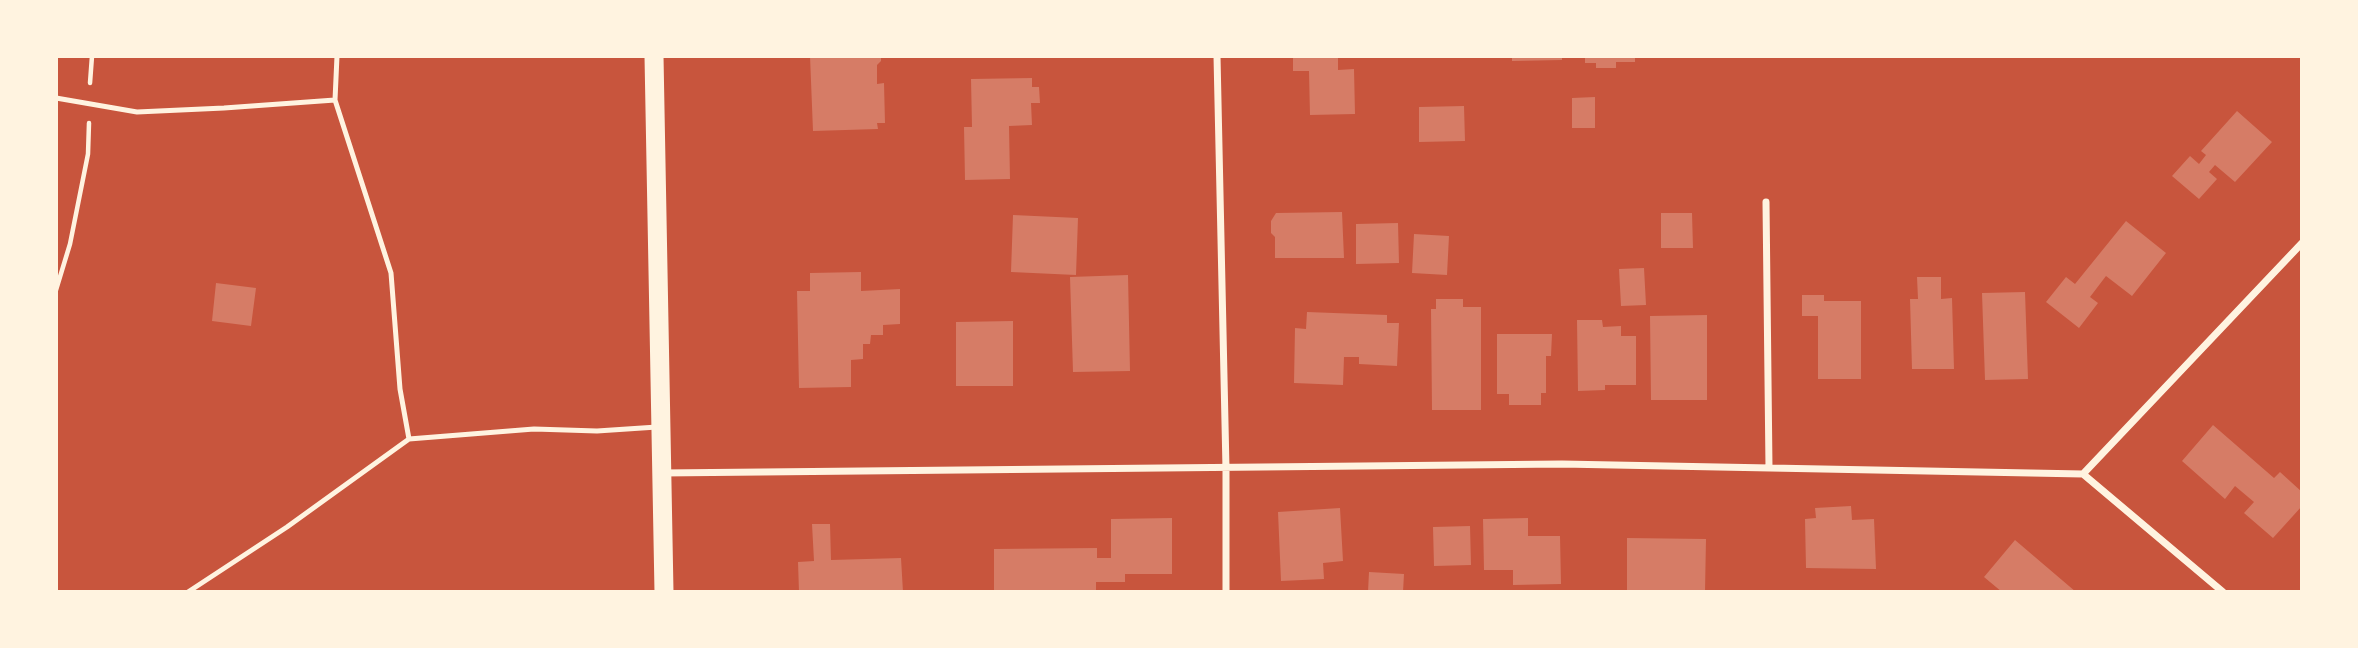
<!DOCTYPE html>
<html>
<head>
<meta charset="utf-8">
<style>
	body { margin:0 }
	#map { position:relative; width:2358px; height:648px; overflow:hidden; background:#c8553d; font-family:"DejaVu Sans",sans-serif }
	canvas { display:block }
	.frame { position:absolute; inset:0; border:58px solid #fff3e0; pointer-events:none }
</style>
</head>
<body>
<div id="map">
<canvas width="2358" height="648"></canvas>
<div class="frame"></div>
</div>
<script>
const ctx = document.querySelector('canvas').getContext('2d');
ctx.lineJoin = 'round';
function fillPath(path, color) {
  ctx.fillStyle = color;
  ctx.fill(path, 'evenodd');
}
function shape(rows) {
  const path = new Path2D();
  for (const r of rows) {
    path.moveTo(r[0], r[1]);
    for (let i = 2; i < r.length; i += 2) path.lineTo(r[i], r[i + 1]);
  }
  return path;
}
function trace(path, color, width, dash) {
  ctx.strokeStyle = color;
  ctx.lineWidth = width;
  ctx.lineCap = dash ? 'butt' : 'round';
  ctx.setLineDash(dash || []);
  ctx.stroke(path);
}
fillPath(shape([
	[810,56,881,56,881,61,877,65,877,84,884,83,885,123,877,123,878,129,813,131],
	[1293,56,1338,56,1338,70,1354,69,1355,114,1310,115,1309,71,1293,71],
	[1512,56,1562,56,1562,60,1512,61],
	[1585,56,1635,56,1635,62,1616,62,1616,68,1596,68,1596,63,1585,63],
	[1032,78,1032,87,1039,87,1040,103,1031,103,1032,125,1009,126,1010,179,965,180,964,127,972,127,971,79],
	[1595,97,1595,128,1572,128,1572,98],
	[1464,106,1465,141,1419,142,1419,107],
	[2237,111,2272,142,2235,182,2215,165,2209,172,2217,179,2199,199,2172,176,2190,156,2199,164,2206,155,2201,151],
	[1342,212,1344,258,1275,258,1275,237,1271,233,1271,221,1276,213],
	[1661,213,1692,213,1693,248,1661,248],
	[1013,215,1078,218,1076,275,1011,272],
	[2126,221,2166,253,2132,296,2106,276,2090,297,2098,303,2079,328,2046,302,2066,277,2075,284],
	[1398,223,1399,263,1356,264,1356,224],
	[1414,234,1449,236,1447,275,1412,273],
	[1644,268,1646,305,1621,306,1619,269],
	[861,272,861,291,900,289,900,324,883,325,883,335,871,335,870,344,863,344,863,359,851,360,851,387,799,388,797,291,810,291,810,273],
	[1128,275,1130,371,1073,372,1070,277],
	[1917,277,1941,277,1941,299,1952,298,1954,369,1912,369,1910,299,1918,299],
	[216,283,256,288,251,326,212,321],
	[2025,292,2028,379,1985,380,1982,293],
	[1802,295,1824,295,1824,301,1861,301,1861,379,1818,379,1818,316,1802,316],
	[1436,299,1463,299,1463,307,1481,307,1481,410,1432,410,1431,309,1436,309],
	[1307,312,1387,315,1387,323,1399,323,1397,366,1359,364,1359,357,1344,357,1343,385,1294,383,1295,328,1306,329],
	[1707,315,1707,400,1651,400,1650,316],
	[1577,320,1602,320,1603,327,1621,326,1621,336,1636,336,1636,385,1605,385,1605,390,1578,391],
	[1013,321,1013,386,956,386,956,322],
	[1497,334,1552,334,1551,356,1546,356,1546,393,1541,393,1541,405,1509,405,1509,394,1497,394],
	[2213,425,2274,478,2280,472,2302,492,2302,506,2273,538,2244,513,2254,502,2235,486,2225,499,2182,461],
	[1851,506,1852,520,1874,519,1876,569,1806,568,1805,519,1816,518,1815,508],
	[1340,508,1343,561,1323,563,1324,579,1281,581,1278,512],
	[1172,518,1172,574,1125,574,1125,582,1096,582,1096,592,994,592,994,549,1097,548,1097,558,1111,558,1111,519],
	[1528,518,1528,536,1560,536,1561,584,1513,585,1513,570,1484,570,1483,519],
	[812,524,830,524,831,560,901,558,903,592,799,592,798,562,814,561],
	[1470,526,1471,565,1434,566,1433,527],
	[1627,538,1706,539,1705,592,1627,592],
	[2015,540,2076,592,2002,592,1984,577],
	[1369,572,1404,574,1403,592,1368,592]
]), '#d67c66');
trace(shape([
	[90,83,92,56],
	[56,290,70,244,88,154,89,123]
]), '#fff3e0', 4.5);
trace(shape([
	[56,98,137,112,224,108,335,100],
	[409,439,534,429,597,431,657,427],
	[188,592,287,527,409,439,400,389,391,273,335,100,337,56]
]), '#fff3e0', 5);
trace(shape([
	[1217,56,1226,469,1226,592],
	[1766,202,1769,468],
	[662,473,1562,464,2083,474,2302,243],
	[2083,474,2223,592]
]), '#fff3e0', 7);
trace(shape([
	[654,56,664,592]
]), '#fff3e0', 19);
</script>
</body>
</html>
